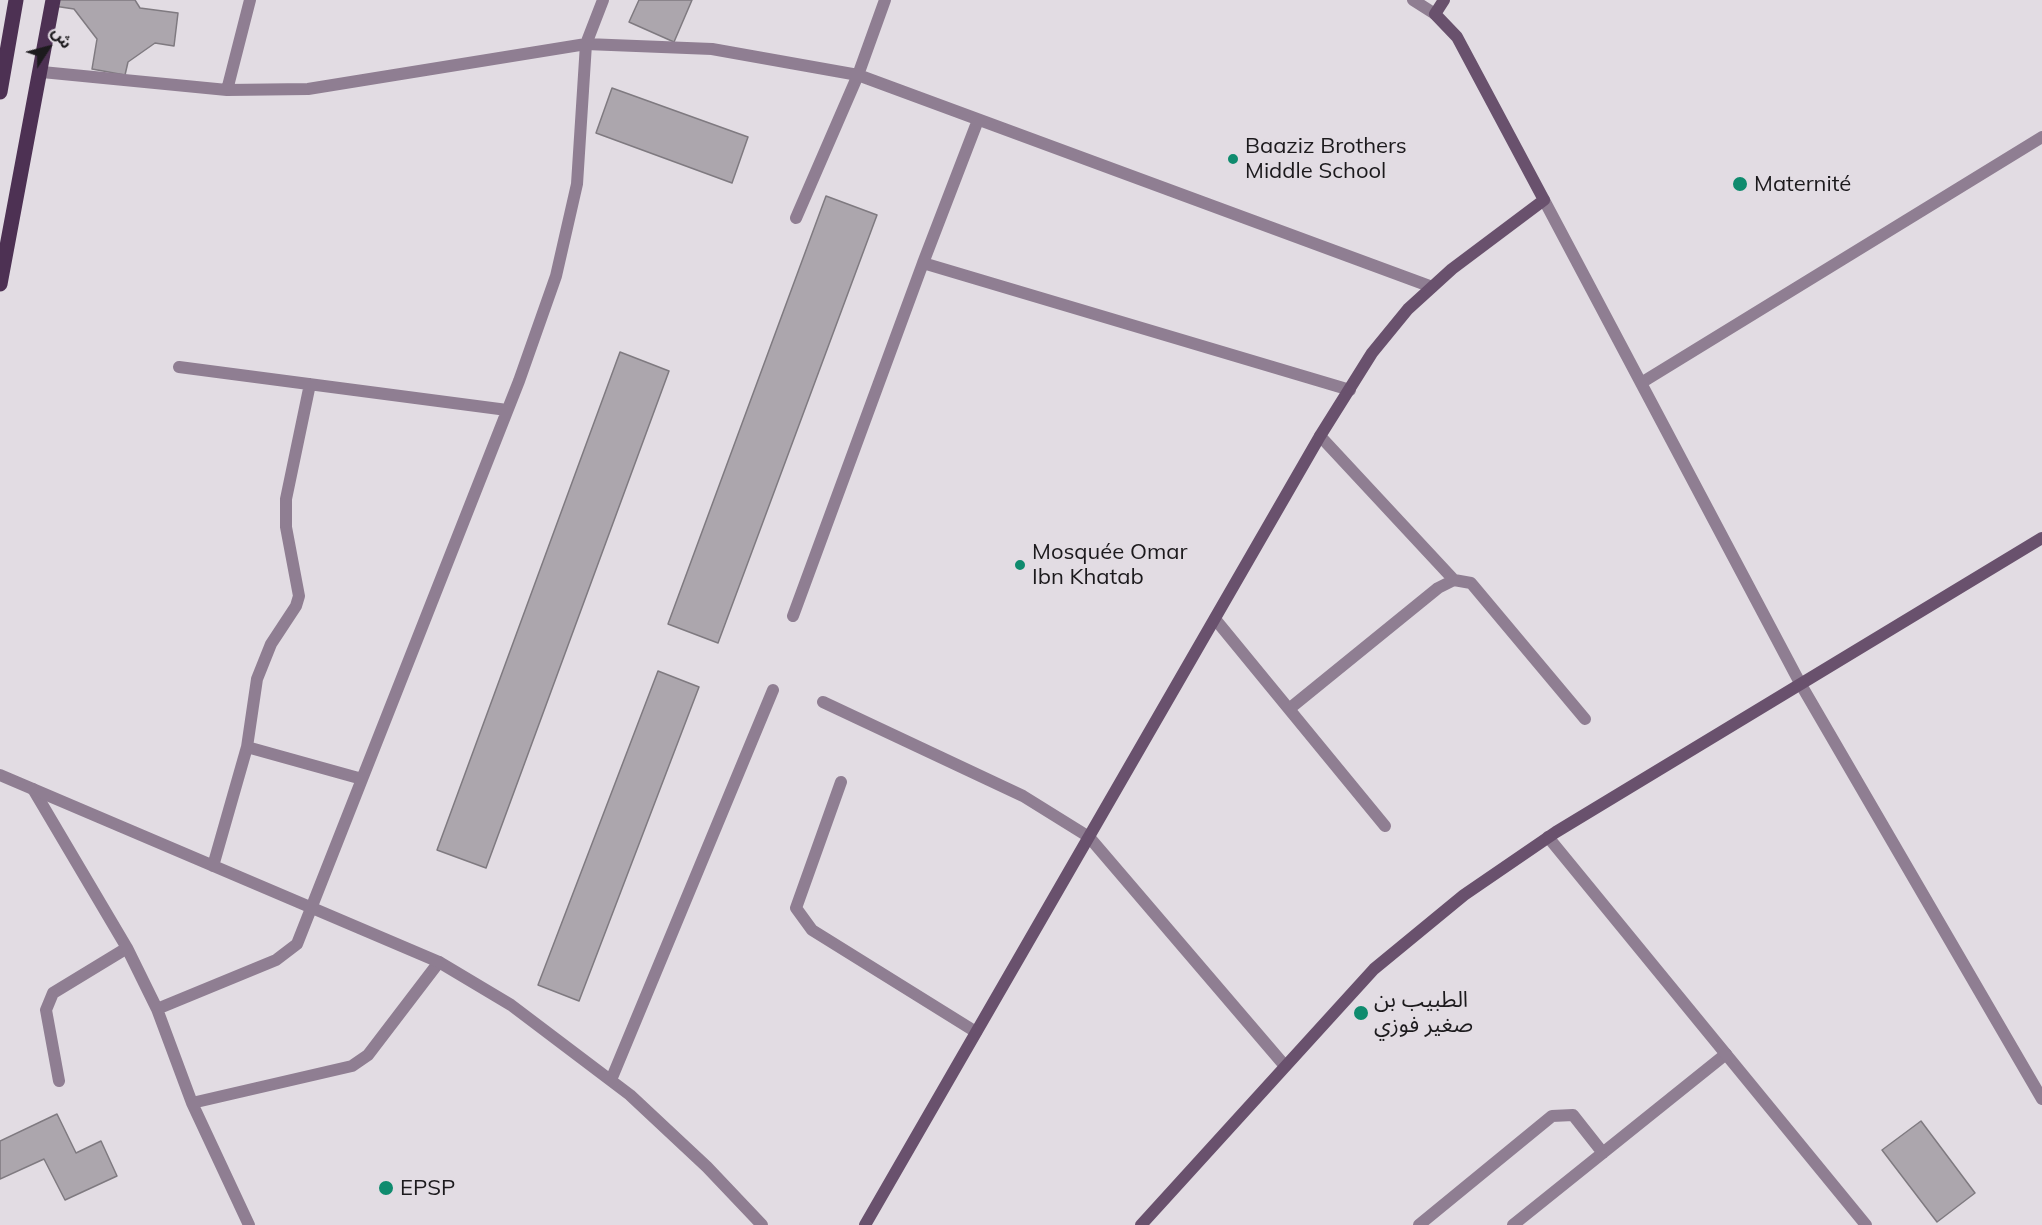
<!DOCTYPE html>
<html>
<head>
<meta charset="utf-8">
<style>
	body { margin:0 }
	#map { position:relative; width:2042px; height:1225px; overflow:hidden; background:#e2dce3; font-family:Mulish,"Noto Sans Arabic",sans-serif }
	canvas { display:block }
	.north { position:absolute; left:18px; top:18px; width:60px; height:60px; -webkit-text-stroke:4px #e2dce3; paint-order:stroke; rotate:54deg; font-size:16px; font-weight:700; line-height:24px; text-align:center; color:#1c1a1d }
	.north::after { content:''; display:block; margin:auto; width:21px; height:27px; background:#1c1a1d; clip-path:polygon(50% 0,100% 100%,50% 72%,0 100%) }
</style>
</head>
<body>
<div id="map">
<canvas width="2042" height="1225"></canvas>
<div class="north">ش</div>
</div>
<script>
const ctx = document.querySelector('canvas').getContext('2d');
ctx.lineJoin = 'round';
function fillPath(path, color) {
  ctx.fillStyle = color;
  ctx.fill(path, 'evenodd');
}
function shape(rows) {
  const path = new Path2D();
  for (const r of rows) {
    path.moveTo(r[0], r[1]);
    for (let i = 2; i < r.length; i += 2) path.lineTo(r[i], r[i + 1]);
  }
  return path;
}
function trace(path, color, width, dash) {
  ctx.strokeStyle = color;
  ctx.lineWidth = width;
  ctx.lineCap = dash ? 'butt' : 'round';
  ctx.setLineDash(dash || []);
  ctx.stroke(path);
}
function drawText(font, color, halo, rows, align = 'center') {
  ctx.font = font + ' Mulish,"Noto Sans Arabic",sans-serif';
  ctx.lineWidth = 6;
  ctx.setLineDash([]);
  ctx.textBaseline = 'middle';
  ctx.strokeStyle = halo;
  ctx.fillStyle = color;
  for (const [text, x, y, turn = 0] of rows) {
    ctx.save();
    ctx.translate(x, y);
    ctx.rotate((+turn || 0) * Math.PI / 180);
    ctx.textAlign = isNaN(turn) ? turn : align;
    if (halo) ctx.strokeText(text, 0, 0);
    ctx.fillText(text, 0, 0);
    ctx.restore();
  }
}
const building = shape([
	[54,0,135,0,140,8,178,13,174,46,155,43,128,62,125,75,92,69,97,39,74,9,54,6,54,0],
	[639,0,692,0,674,42,629,22,639,0],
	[612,88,748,137,732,183,596,133,612,88],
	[826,196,877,215,718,643,668,624,826,196],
	[620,352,669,371,486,868,437,850,620,352],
	[658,671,699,687,579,1001,538,985,658,671],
	[57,1114,76,1153,101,1141,117,1176,65,1200,44,1159,0,1179,0,1141,57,1114],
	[1921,1121,1975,1193,1937,1222,1882,1150,1921,1121]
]);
fillPath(building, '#aca6ad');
trace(building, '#7f7a80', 1.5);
trace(shape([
	[33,789,127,948,157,1009,276,960,297,944,312,906],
	[157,1009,192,1103,249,1225],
	[59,1081,46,1010,53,993,127,948],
	[192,1103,352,1066,368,1055,439,962],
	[1419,1225,1552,1116,1573,1115,1603,1153],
	[1513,1225,1726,1054]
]), '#8f7e92', 12);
trace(shape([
	[1413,0,1435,14],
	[42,72,227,90,250,0],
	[227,90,308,89,586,44,712,49,858,75,1432,287],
	[1544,200,1800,683,2042,1099],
	[796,218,858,75,885,0],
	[923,263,978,120],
	[179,367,507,410],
	[1641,383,2042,137],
	[1320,436,1454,580],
	[793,616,923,263,1350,390],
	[1215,619,1385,826],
	[823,702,1023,796,1089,837,1285,1066],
	[1289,709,1438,588,1454,580,1471,583,1585,719],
	[247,747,362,779],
	[0,775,439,962,511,1005,630,1095,707,1167,762,1225],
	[841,782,796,908,812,930,976,1032],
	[1548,837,1866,1225],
	[213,866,247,747,257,679,271,644,296,606,299,596,286,527,286,499,310,384],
	[312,906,519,381,556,276,577,184,586,44,603,0],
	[611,1080,773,690]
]), '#8f7e92', 12);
trace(shape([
	[865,1225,1320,436,1372,353,1408,309,1452,269,1544,200,1457,37,1435,14,1444,0],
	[1141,1225,1374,969,1464,895,1556,832,2042,538]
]), '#69516d', 12);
trace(shape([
	[0,92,16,0],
	[0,284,53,0]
]), '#4d3153', 15);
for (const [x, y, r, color] of [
	[1233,159,6,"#0f8b6e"],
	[1740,184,8,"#0f8b6e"],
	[1020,565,6,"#0f8b6e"],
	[1361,1013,8,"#0f8b6e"],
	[386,1188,8,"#0f8b6e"]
]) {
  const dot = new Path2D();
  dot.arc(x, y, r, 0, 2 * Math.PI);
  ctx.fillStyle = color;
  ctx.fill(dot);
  trace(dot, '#e2dce3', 2);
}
drawText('22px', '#1c1a1d', '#e2dce3', [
	["Baaziz Brothers",1245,146],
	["Middle School",1245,171],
	["Maternité",1754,184],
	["Mosquée Omar",1032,552],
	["Ibn Khatab",1032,577],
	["الطبيب بن",1374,1000],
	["صغير فوزي",1374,1025],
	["EPSP",400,1188]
], 'left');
</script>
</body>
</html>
